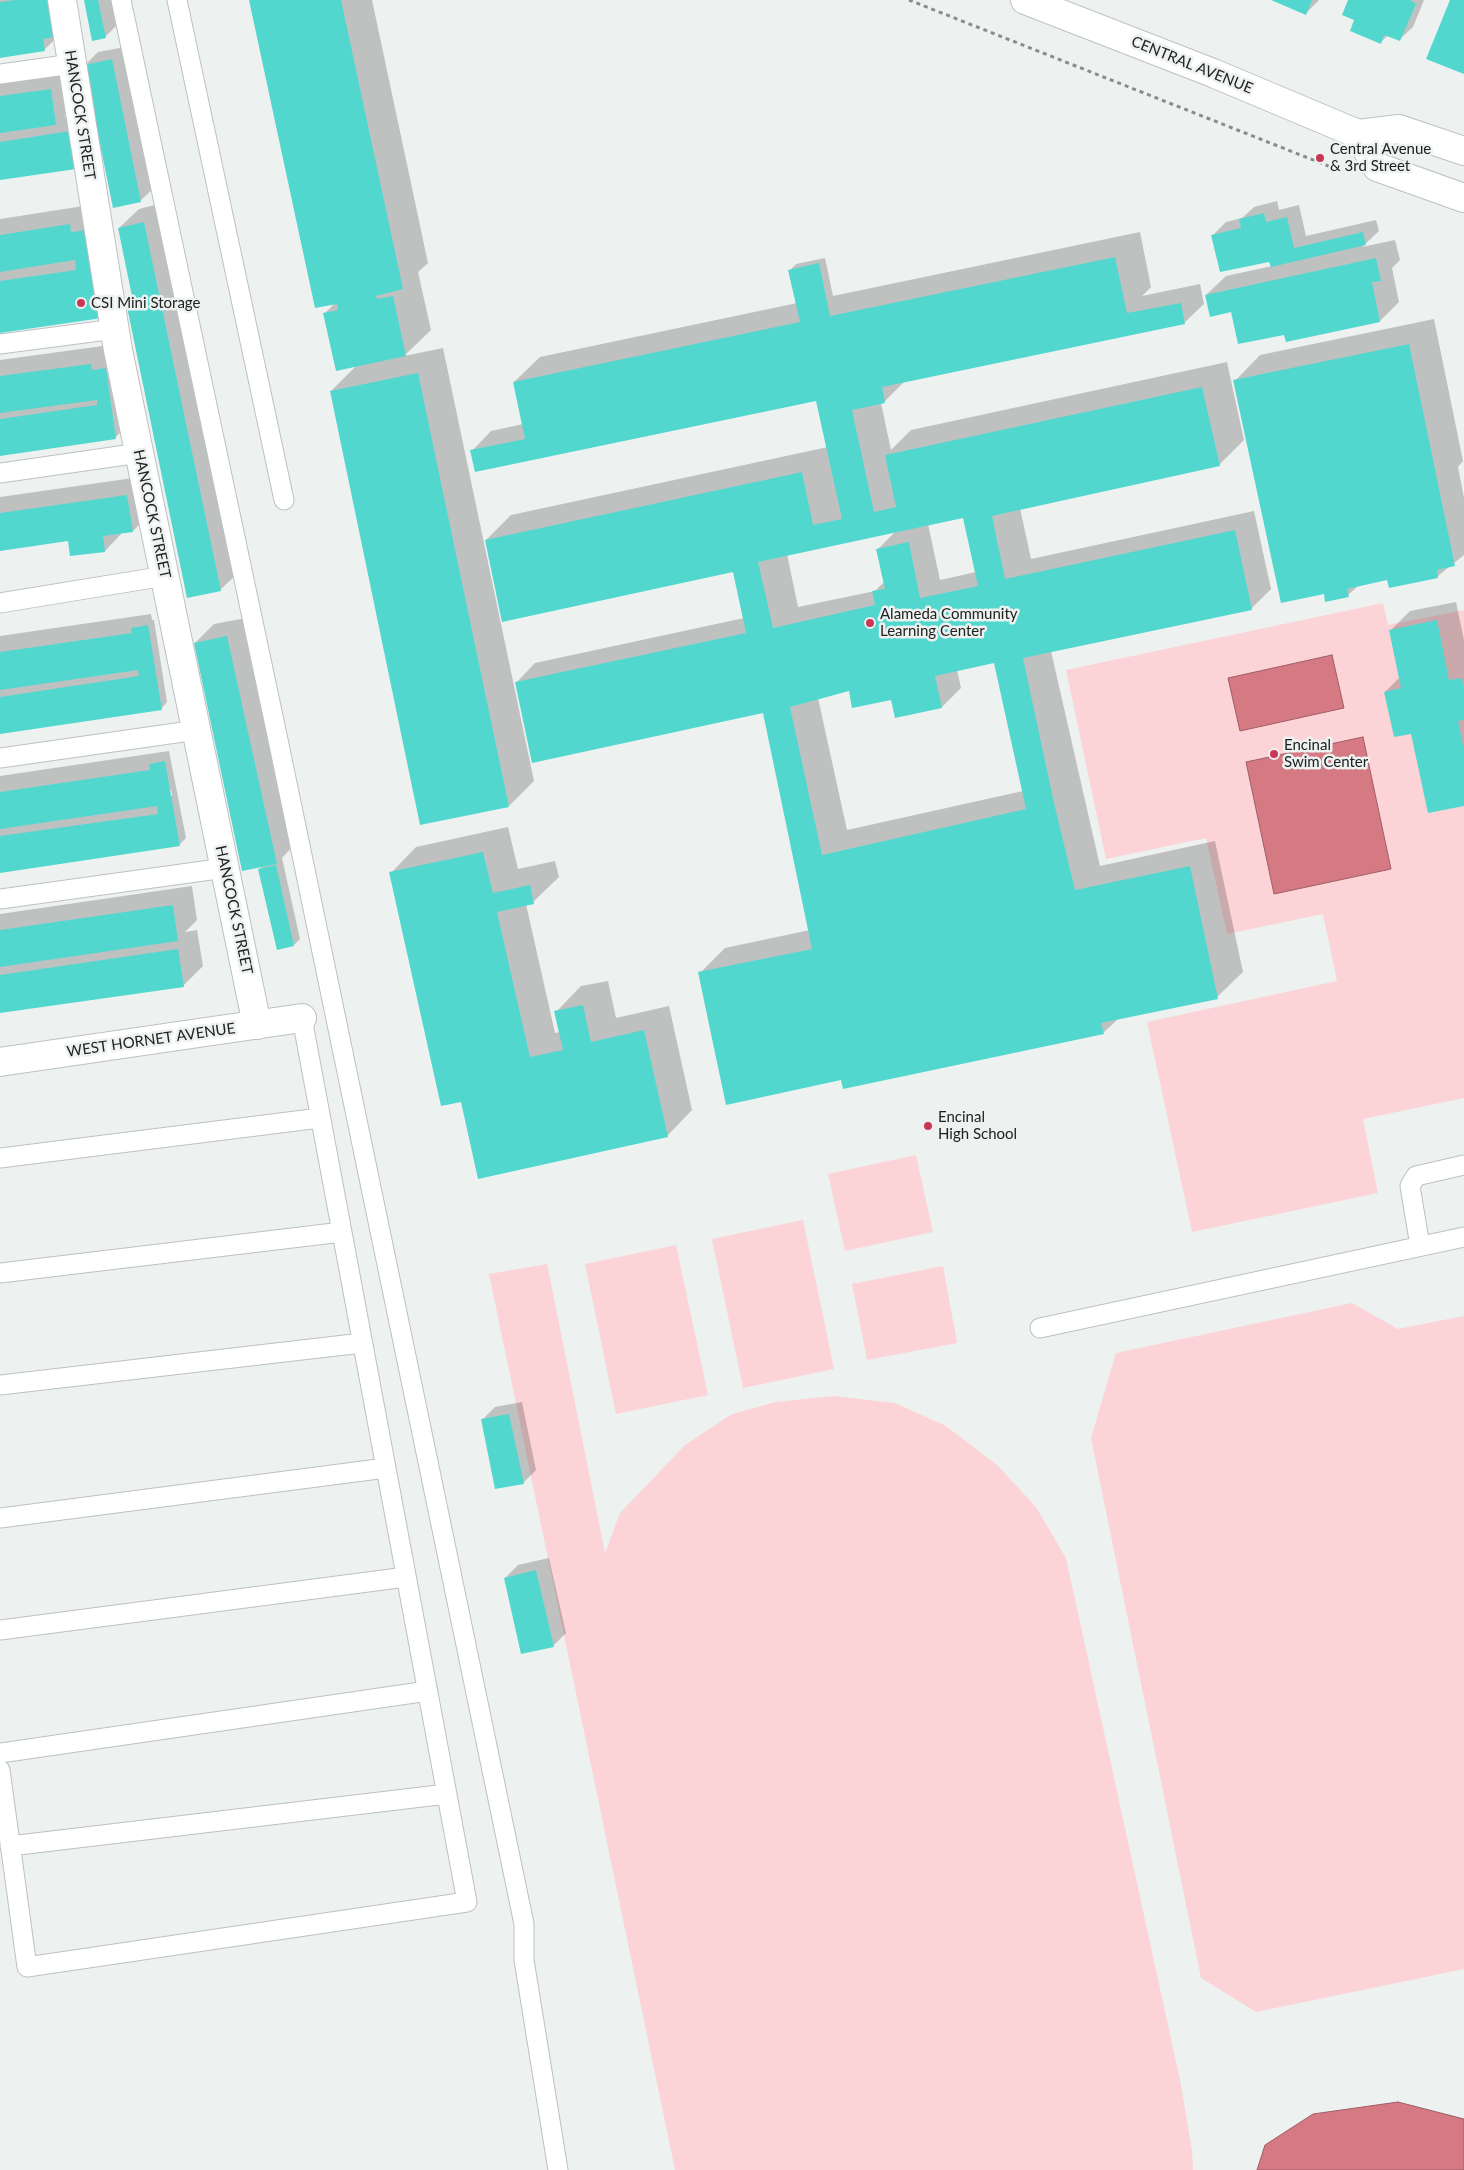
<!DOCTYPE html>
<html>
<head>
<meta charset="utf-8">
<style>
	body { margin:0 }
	canvas { display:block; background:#edf1f0 }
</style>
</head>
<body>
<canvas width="1464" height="2170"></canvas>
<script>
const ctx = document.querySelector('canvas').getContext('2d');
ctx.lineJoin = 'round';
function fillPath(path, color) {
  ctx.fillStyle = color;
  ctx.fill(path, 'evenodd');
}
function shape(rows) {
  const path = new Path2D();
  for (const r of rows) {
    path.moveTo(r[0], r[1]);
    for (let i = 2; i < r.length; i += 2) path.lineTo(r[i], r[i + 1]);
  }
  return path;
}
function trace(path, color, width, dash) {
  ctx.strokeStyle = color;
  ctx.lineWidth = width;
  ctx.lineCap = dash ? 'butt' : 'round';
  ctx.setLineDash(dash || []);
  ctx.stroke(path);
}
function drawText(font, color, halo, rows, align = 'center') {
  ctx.font = font + ' Lato,sans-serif';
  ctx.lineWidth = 5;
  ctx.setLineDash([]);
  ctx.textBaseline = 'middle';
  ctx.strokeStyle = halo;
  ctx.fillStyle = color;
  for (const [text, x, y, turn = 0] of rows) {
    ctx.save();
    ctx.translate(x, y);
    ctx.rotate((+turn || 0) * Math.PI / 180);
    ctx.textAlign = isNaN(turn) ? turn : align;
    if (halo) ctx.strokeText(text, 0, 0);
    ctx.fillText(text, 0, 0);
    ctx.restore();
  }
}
fillPath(shape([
	[1383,603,1388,625,1464,610,1464,1098,1363,1119,1378,1193,1192,1232,1147,1022,1337,981,1323,914,1227,934,1206,838,1106,859,1066,670],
	[916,1155,933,1232,845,1251,828,1174],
	[803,1220,834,1369,743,1388,712,1239],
	[676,1245,708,1395,616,1414,585,1264],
	[547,1264,605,1553,620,1513,685,1445,732,1414,776,1402,834,1396,895,1403,946,1426,997,1465,1036,1507,1066,1558,1180,2080,1192,2150,1193,2170,675,2170,489,1274],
	[943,1266,957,1343,867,1360,852,1284],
	[1352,1303,1398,1329,1464,1316,1464,1969,1256,2012,1201,1978,1091,1438,1116,1353]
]), '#fcd4d7');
const water = shape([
	[1332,655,1344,708,1240,731,1228,678,1332,655],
	[1363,737,1391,869,1274,894,1246,762,1363,737],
	[1398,2102,1464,2119,1464,2170,1257,2170,1265,2145,1313,2114,1398,2102]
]);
fillPath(water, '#d57983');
trace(water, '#9f5f66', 1);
fillPath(shape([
	[0,0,76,0,79,16,44,50,0,57],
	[85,0,113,0,118,24,105,37],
	[251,0,372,0,428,263,418,272,431,330,404,356,443,348,534,781,509,806,331,391,357,365,325,313,335,303],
	[1274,0,1319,0,1306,13],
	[1350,0,1424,0,1413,27,1399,40,1388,35,1381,42,1356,19],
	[125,47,154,188,140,201,85,65,98,52],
	[71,70,75,105,64,116,89,113,94,148,0,179,0,80],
	[1277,201,1279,210,1299,205,1306,236,1376,220,1379,231,1362,247,1395,240,1400,260,1392,268,1399,302,1380,321,1285,333,1232,311,1206,295,1226,276,1272,266,1270,260,1213,235,1226,222,1242,218,1254,207],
	[163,203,240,571,220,590,127,303,133,297,119,228,139,209],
	[90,205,107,310,0,331,0,219],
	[1140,232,1151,287,1142,296,1200,284,1204,304,1184,323,904,382,884,402,881,403,891,450,911,430,1227,362,1244,440,1219,465,1020,508,1031,559,1254,511,1271,589,1251,609,1051,651,1100,866,1215,841,1243,972,1217,997,1118,1019,1103,1033,842,1079,700,973,725,948,810,930,764,712,516,683,535,663,744,618,734,570,486,540,511,515,828,447,821,398,472,451,491,431,523,424,514,382,540,357,797,303,790,270,796,264,825,258,833,296],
	[964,516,976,572,940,580,928,524],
	[896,531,878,549,885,581,875,591,798,607,787,554],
	[995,662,1023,791,847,830,818,698,850,689,942,707,961,688,957,670],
	[1434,319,1463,461,1458,467,1464,498,1464,555,1438,576,1390,587,1388,579,1358,586,1348,595,1325,593,1235,381,1260,355],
	[110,345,134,418,115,438,0,455,0,360],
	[147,476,152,512,133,531,123,532,105,551,69,540,0,550,0,497],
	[1456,602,1464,640,1464,804,1385,692,1400,677,1390,631,1410,611],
	[151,614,152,620,154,620,167,702,161,709,0,733,0,636],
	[246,618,296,843,282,858,300,939,294,945,260,869,263,865,195,643,214,624],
	[169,751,186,838,179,845,0,872,0,776],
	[171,789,172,796,170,796,169,791],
	[508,827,518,869,555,861,559,877,533,902,526,904,555,1033,560,1032,556,1012,581,986,608,981,616,1018,669,1006,692,1110,667,1136,462,1101,391,873,416,847],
	[192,886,197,920,185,932,197,930,203,966,183,986,0,1012,0,914],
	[522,1402,536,1470,523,1483,482,1420,495,1407],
	[549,1558,566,1633,553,1646,505,1578,518,1565]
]), '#0003');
fillPath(shape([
	[16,0,54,0,60,36,43,39,45,51,0,58,0,2],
	[84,0,98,0,106,38,92,41],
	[249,0,341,0,403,289,376,296,377,299,393,296,406,356,336,371,323,313,338,310,337,304,315,308],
	[1271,0,1312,0,1306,15],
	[1348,0,1410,0,1416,4,1400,41,1384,35,1381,44,1350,31,1354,20,1342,15],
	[1450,0,1464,0,1464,74,1426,59],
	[112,59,141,202,113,208,84,65],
	[51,89,56,125,0,133,0,96],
	[70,131,76,169,0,180,0,142],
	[1264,213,1266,222,1287,217,1294,248,1363,232,1366,245,1271,267,1269,262,1220,272,1211,235,1241,228,1239,219],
	[144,222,221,591,187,598,126,302,133,301,118,228],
	[70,224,71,232,88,230,102,318,0,333,0,281,76,270,75,260,0,272,0,235],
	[1115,257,1127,313,1181,303,1185,324,882,387,885,403,852,410,874,512,896,507,885,455,1202,387,1220,466,992,516,1005,579,1235,530,1252,610,1023,658,1054,803,1075,890,1190,866,1218,999,1101,1023,1104,1034,843,1089,841,1080,726,1105,698,972,812,949,763,713,532,763,515,682,746,633,733,572,502,622,485,540,802,472,813,525,842,519,816,401,475,472,470,450,525,439,513,382,800,322,788,270,819,263,830,316],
	[963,518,978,586,920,598,909,542,876,549,885,589,872,591,875,605,773,628,758,562],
	[994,663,1026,809,822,855,790,707,849,691,852,708,891,700,895,718,942,708,935,676],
	[1376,258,1381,281,1372,282,1380,322,1286,342,1284,335,1238,344,1231,312,1210,317,1205,295],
	[1409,344,1455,566,1437,570,1438,578,1389,588,1387,580,1347,589,1349,597,1325,602,1324,594,1281,603,1233,380],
	[91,364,92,370,106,368,116,439,0,456,0,419,97,405,97,400,0,413,0,376],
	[418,373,509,807,420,825,330,391],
	[127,495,133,532,103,536,105,552,70,556,68,541,0,551,0,513],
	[1437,620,1449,680,1462,678,1464,688,1464,720,1458,721,1464,749,1464,806,1428,813,1411,734,1394,737,1384,692,1401,688,1389,630],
	[148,625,162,710,0,734,0,697,139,676,138,670,0,690,0,652,132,633,131,628],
	[227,636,277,864,242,871,194,643],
	[165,761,180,846,0,873,0,836,158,814,157,806,0,829,0,792,150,770,149,764],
	[483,852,493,893,530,885,534,904,497,912,530,1057,563,1050,554,1011,583,1005,591,1042,644,1030,668,1137,478,1179,461,1102,441,1106,389,872],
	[276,865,294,946,277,950,258,869],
	[173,905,178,941,0,967,0,930],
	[178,949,184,987,0,1013,0,975],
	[509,1414,524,1484,495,1489,481,1419],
	[536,1570,554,1647,521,1654,504,1578]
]), '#52d7cf');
const service = shape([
	[121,0,277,735,524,1924,524,1960,558,2170],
	[177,0,284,500],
	[0,74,72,64],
	[0,344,115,329],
	[0,473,140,453],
	[0,603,165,576],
	[0,758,197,730],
	[0,899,225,868],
	[0,1158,320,1118],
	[1420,1246,1410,1186,1416,1176,1464,1165],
	[0,1273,342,1232],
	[1040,1328,1464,1237],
	[0,1385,362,1343],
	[0,1518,386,1468],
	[0,1630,406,1577],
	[0,1753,428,1691],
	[0,1770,27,1967,467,1902,302,1018],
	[10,1846,447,1794]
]);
const minor = shape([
	[62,0,118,350,257,1025],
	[0,1062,302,1018]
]);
const tertiary = shape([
	[1025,0,1213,73,1358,134,1399,129,1464,151],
	[1358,134,1377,167,1464,198]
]);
trace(service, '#bdc1c0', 21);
trace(minor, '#bdc1c0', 30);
trace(tertiary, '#bdc1c0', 30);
trace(shape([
	[909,0,1336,169]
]), '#898c8c', 3, [4, 4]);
trace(service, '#fff', 19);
trace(minor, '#fff', 28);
trace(tertiary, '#fff', 28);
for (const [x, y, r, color] of [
	[1320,158,5,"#c83856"],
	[81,303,5,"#c83856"],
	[870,623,5,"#c83856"],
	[1274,754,5,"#c83856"],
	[928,1126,5,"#c83856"]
]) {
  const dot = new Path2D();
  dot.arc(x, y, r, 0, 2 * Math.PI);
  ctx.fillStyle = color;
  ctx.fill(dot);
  trace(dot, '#edf1f0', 2);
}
drawText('15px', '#202222', '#edf1f0', [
	["CENTRAL AVENUE",1192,65,22],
	["HANCOCK STREET",80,115,81],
	["HANCOCK STREET",152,514,78],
	["HANCOCK STREET",234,910,78],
	["WEST HORNET AVENUE",151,1040,-8]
]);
drawText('15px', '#202222', '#edf1f0', [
	["Central Avenue",1330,149],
	["& 3rd Street",1330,166],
	["CSI Mini Storage",91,303],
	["Alameda Community",880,614],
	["Learning Center",880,631],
	["Encinal",1284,745],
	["Swim Center",1284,762],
	["Encinal",938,1117],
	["High School",938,1134]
], 'left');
</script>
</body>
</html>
